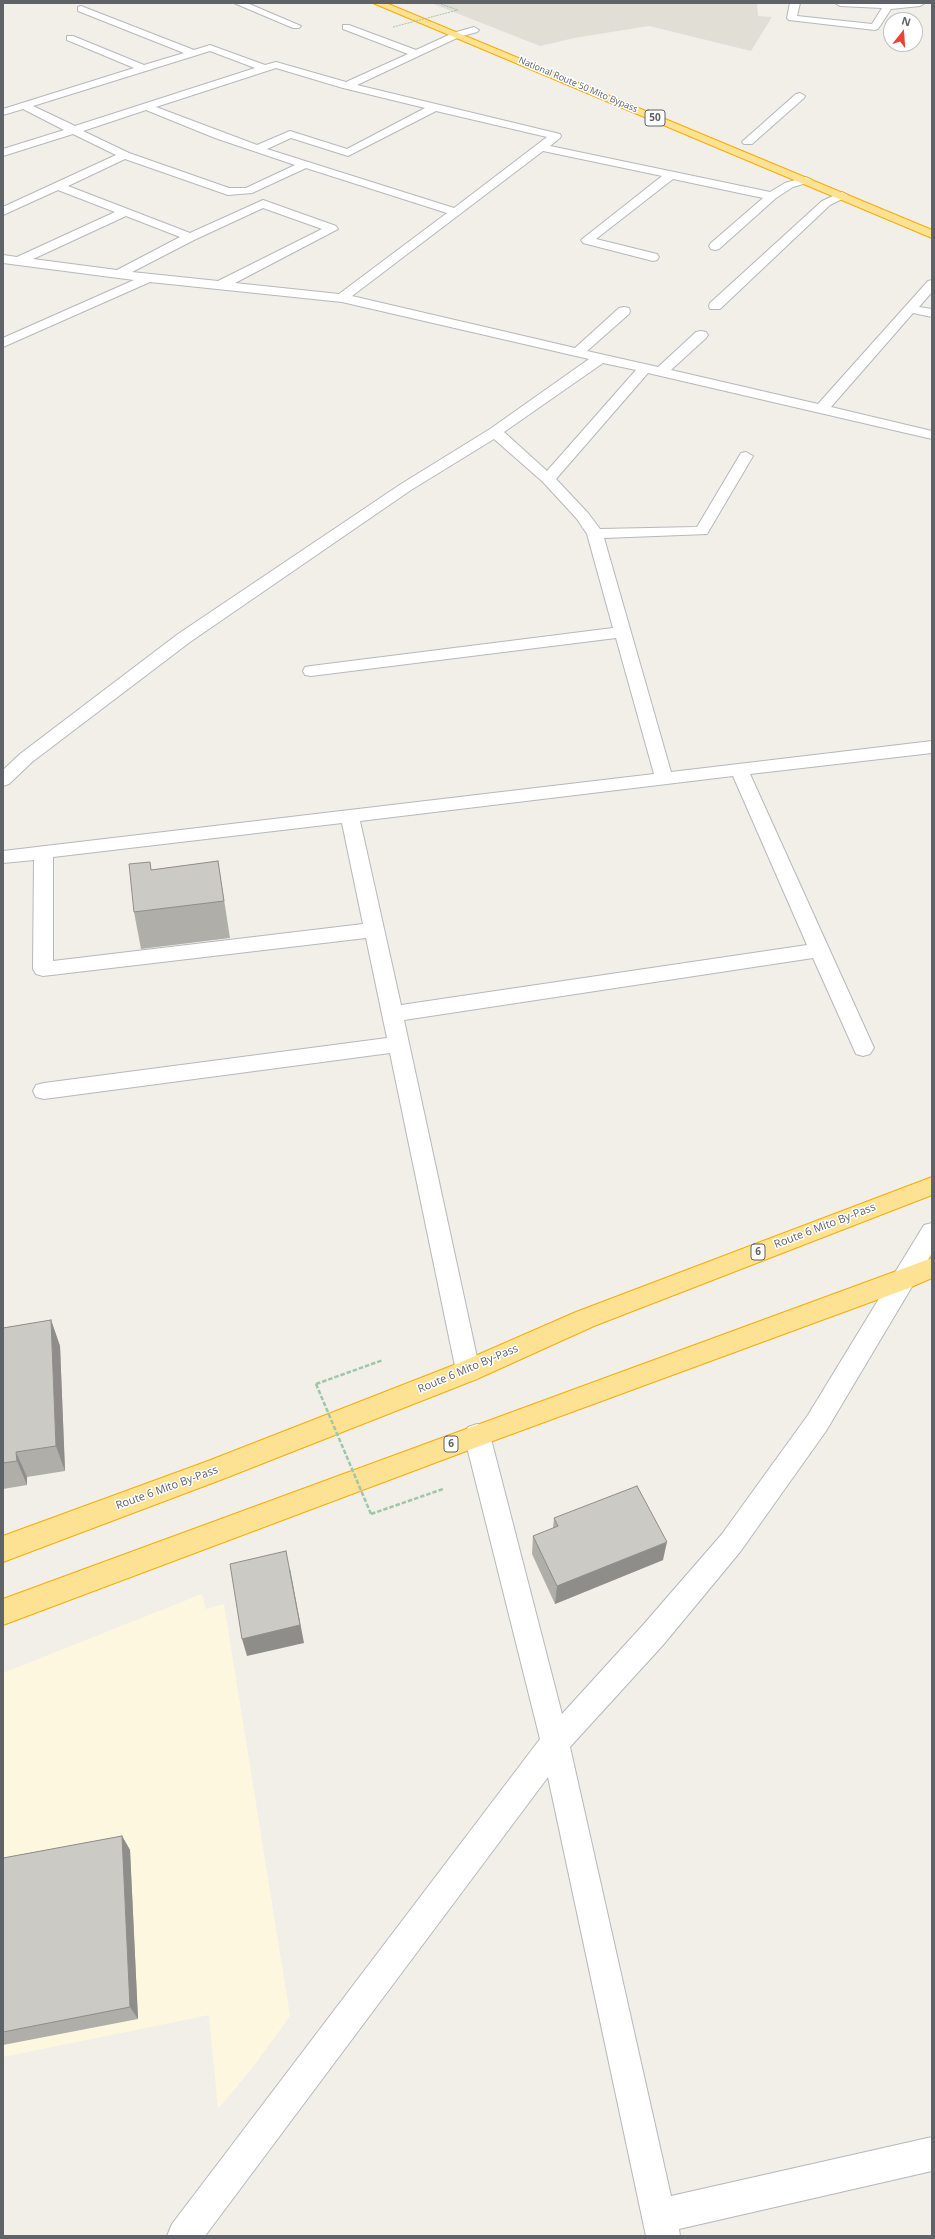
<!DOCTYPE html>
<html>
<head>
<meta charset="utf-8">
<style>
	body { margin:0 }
	#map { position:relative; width:935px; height:2239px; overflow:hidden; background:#f1efe8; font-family:"Open Sans",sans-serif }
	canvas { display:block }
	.frame { position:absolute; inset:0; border:4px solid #5f6368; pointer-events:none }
	.north { position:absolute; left:883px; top:12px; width:40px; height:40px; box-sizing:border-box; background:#fff; border:1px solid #bfc1c3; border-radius:50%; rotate:17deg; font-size:11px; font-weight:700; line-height:16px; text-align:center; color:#5f6368 }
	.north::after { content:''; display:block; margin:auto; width:14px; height:18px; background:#ea4335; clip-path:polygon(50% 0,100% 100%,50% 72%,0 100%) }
</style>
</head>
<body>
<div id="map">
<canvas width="935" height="2239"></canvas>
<div class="frame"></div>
<div class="north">N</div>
</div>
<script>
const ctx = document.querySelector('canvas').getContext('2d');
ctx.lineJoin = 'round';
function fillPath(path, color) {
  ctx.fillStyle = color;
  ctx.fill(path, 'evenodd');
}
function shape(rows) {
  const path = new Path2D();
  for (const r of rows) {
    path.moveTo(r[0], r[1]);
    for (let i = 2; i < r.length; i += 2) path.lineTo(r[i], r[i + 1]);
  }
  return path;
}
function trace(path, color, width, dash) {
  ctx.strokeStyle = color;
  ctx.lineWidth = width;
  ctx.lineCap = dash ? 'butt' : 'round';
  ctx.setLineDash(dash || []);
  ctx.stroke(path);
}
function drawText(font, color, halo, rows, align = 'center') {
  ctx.font = font + ' "Open Sans",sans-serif';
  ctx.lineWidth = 3;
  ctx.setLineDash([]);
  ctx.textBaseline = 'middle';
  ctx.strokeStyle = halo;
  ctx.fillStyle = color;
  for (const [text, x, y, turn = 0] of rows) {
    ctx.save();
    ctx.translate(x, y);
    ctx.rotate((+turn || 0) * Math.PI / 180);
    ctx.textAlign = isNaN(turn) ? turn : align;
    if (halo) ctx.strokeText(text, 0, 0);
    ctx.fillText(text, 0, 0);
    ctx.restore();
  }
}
fillPath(shape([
	[202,1594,206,1609,224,1604,290,2016,253,2067,218,2109,209,2015,3,2057,3,1673]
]), '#fef7e0');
fillPath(shape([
	[431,3,757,3,758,16,772,17,751,51,649,26,574,38,540,46]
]), '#e1ded6');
const minor = shape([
	[234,3,247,3,301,26,299,28,293,28,234,3],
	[790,3,800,3,797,16,872,24,882,8,840,6,835,3,925,3,920,6,891,9,878,29,875,30,789,20,787,18,790,3],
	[81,6,194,50,210,45,265,65,276,62,346,82,408,54,343,29,343,25,349,25,416,50,453,33,474,27,479,30,477,32,459,37,357,85,560,134,561,136,560,138,550,146,770,192,785,183,802,178,806,177,812,180,810,182,793,187,776,198,719,249,715,250,711,249,709,246,711,243,763,198,673,179,596,239,657,254,659,257,657,260,653,261,583,243,581,240,662,176,543,151,352,296,575,348,619,308,624,307,629,308,630,311,629,314,587,351,658,367,696,332,701,331,706,332,708,335,706,338,671,370,818,404,928,281,932,280,932,292,919,307,932,309,932,317,913,313,831,407,932,431,932,439,648,373,556,479,588,513,600,529,697,527,741,453,746,452,753,456,707,534,604,538,671,772,932,741,932,753,750,774,874,1048,870,1054,863,1056,856,1054,813,958,404,1020,480,1371,477,1379,468,1382,459,1379,456,1371,390,1053,44,1099,36,1097,33,1091,36,1085,44,1083,387,1038,366,938,43,976,36,974,33,969,34,860,3,863,3,851,654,774,616,638,311,676,305,675,303,671,305,667,311,666,613,628,587,534,577,519,543,482,494,439,411,490,190,642,32,762,9,784,3,786,3,770,20,754,178,634,401,484,490,429,589,359,342,302,150,282,3,347,3,338,134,280,3,263,3,255,17,257,115,212,58,190,3,215,3,207,116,155,73,134,3,156,3,149,64,130,23,109,3,115,3,109,134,68,67,40,67,36,73,36,144,65,184,53,78,11,78,7,81,6],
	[210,51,255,68,75,126,33,106,210,51],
	[276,68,343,88,425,108,347,149,290,131,257,145,156,107,276,68],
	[146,110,215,138,295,165,246,188,229,188,129,153,83,131,146,110],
	[436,111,547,137,454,208,267,149,291,138,348,156,436,111],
	[125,159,228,195,252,193,306,168,447,213,339,294,235,283,338,229,336,226,263,200,190,233,68,186,125,159],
	[263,208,322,229,218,281,132,272,194,240,263,208],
	[126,216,180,237,117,270,33,259,126,216],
	[603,363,636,370,547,471,504,432,603,363],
	[733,776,807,945,401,1005,360,821,733,776],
	[342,823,363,924,53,961,53,857,342,823],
	[800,93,805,96,804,98,752,144,744,144,742,142,744,140,796,94,800,93],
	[842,192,848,195,846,197,830,205,720,309,710,309,709,306,710,303,822,201,842,192],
	[932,1223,932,1253,826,1431,740,1552,663,1645,570,1747,671,2196,932,2137,932,2171,679,2229,680,2236,646,2236,548,1777,205,2236,167,2236,172,2224,540,1739,464,1435,468,1427,477,1424,486,1427,490,1435,562,1714,643,1625,722,1534,808,1415,924,1225,932,1223]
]);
const highway = shape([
	[373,3,386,3,932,230,932,238,373,3],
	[932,1177,932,1195,594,1326,477,1379,223,1479,3,1562,3,1536,208,1461,459,1363,576,1312,932,1177],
	[932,1258,932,1278,909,1288,501,1438,3,1625,3,1599,932,1258]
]);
trace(minor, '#b5b8bc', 2);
trace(highway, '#f9ab00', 2);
trace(shape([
	[441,4,458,10]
]), '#9cc7a9', 1, [2, 1]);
trace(shape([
	[316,1384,383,1360],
	[371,1514,443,1489]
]), '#9cc7a9', 2.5, [4.5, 2]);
fillPath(minor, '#fff');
fillPath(highway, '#fde293');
trace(shape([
	[393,27,458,10]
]), '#9cc7a9', 1, [2, 1]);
trace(shape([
	[316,1384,371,1514]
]), '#9cc7a9', 2.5, [4.5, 2]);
fillPath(shape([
	[218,861,230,938,141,949,134,912,150,862,151,870],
	[51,1320,60,1346,65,1471,27,1477,27,1485,3,1489,3,1328],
	[554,1518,663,1560,555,1604,532,1554,533,1536,553,1528],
	[122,1836,130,1850,138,2019,3,2045,3,1858]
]), '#afaea9');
fillPath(shape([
	[51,1320,60,1346,65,1471,56,1446],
	[16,1452,27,1477,27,1485,17,1461],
	[667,1542,663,1560,555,1604,557,1586],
	[290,1569,304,1643,247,1656,242,1639],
	[122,1836,130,1850,138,2019,130,2007]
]), '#8f8d8a');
const building = shape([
	[218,861,224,901,134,912,129,864,150,862,151,870,218,861],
	[51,1320,56,1446,16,1452,17,1461,3,1463,3,1328,51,1320],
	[637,1486,667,1542,557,1586,533,1536,558,1526,554,1518,637,1486],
	[286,1551,300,1625,242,1639,230,1564,286,1551],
	[122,1836,130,2007,3,2032,3,1858,122,1836]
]);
fillPath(building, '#cccac5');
trace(building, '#8f8d8a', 1);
drawText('9px', '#5f6368', '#fff', [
	["National Route 50 Mito Bypass",578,85,23]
]);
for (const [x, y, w] of [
	[655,118,20],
	[758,1252,14],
	[451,1444,14]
]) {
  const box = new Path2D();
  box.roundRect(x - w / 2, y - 8, w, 16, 3);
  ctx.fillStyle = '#fff';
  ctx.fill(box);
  trace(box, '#5f6368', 1);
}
drawText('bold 10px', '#5f6368', null, [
	["50",655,118],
	["6",758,1252],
	["6",451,1444]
]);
drawText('11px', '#5f6368', '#fff', [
	["Route 6 Mito By-Pass",825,1226,-21],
	["Route 6 Mito By-Pass",468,1369,-23],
	["Route 6 Mito By-Pass",167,1488,-20]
]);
</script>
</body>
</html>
